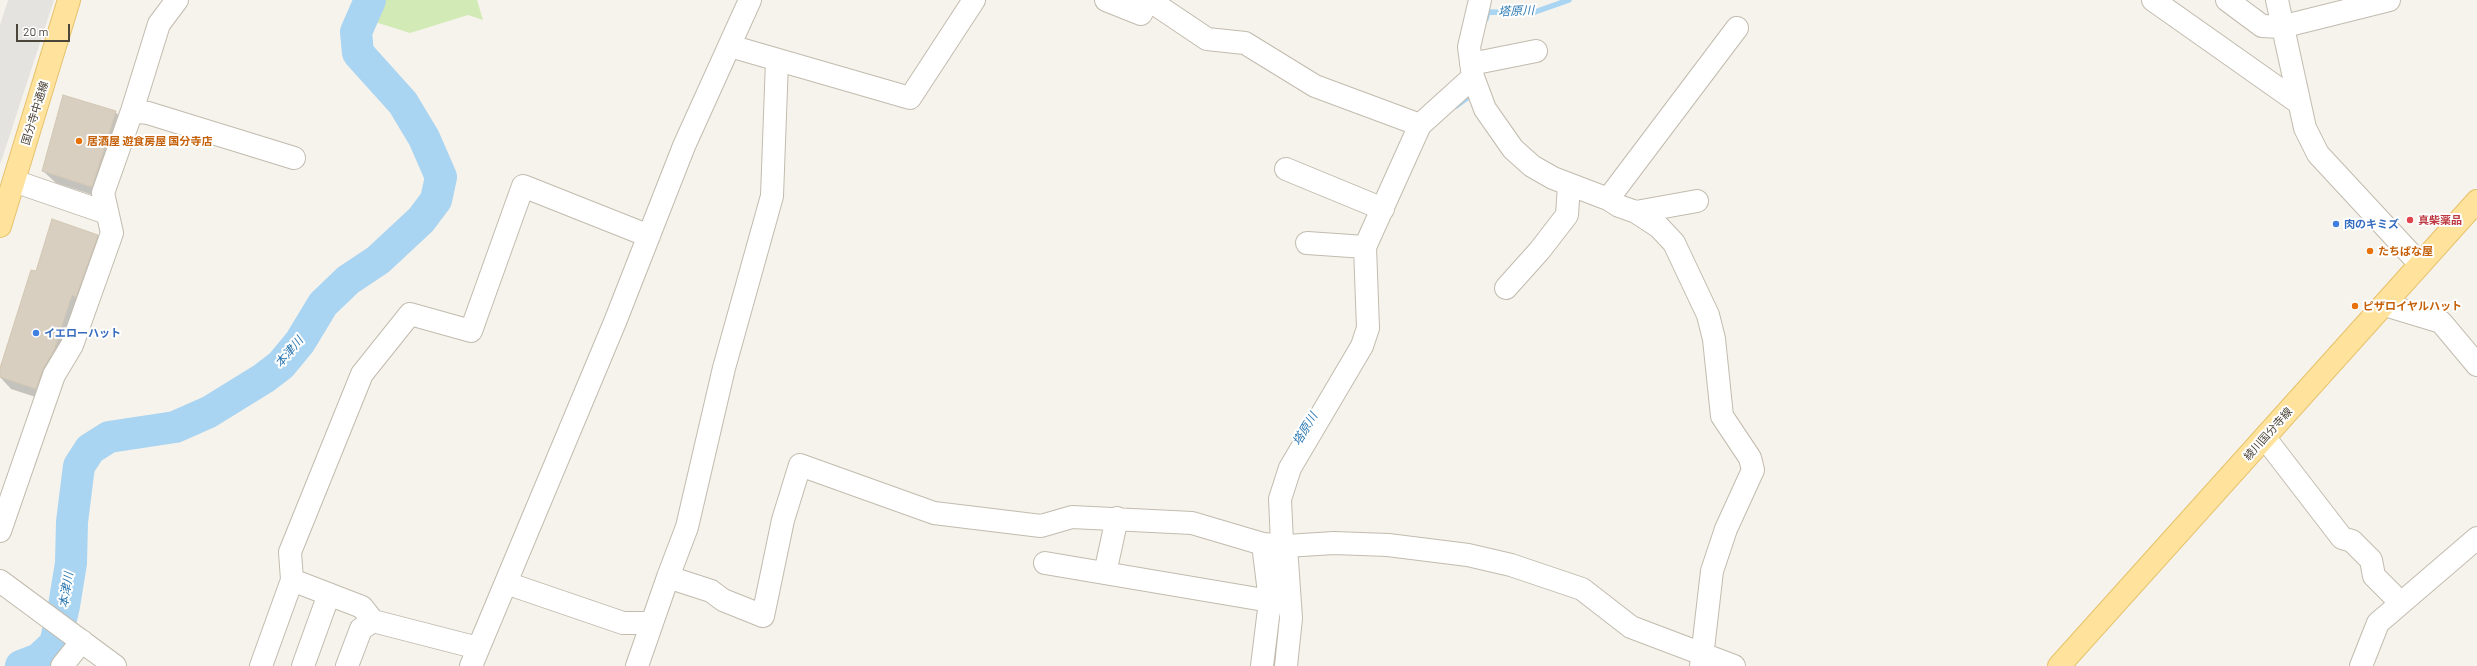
<!DOCTYPE html>
<html>
<head>
<meta charset="utf-8">
<style>
	body { margin:0 }
	#map { position:relative; width:2477px; height:666px; overflow:hidden; background:#f6f3ec; font-family:Barlow,sans-serif }
	canvas { display:block }
	.scale { position:absolute; left:16px; top:24px; width:54px; height:18px; box-sizing:border-box; border:2px solid #4b4439; border-top:0; padding-left:5px; font-size:12px; line-height:14px; white-space:nowrap; color:#4b4439; -webkit-text-stroke:3px #fff; paint-order:stroke }
</style>
</head>
<body>
<div id="map">
<canvas width="2477" height="666"></canvas>
<div class="scale">20 m</div>
</div>
<script>
const ctx = document.querySelector('canvas').getContext('2d');
ctx.lineJoin = 'round';
function fillPath(path, color) {
  ctx.fillStyle = color;
  ctx.fill(path, 'evenodd');
}
function shape(rows) {
  const path = new Path2D();
  for (const r of rows) {
    path.moveTo(r[0], r[1]);
    for (let i = 2; i < r.length; i += 2) path.lineTo(r[i], r[i + 1]);
  }
  return path;
}
function trace(path, color, width, dash) {
  ctx.strokeStyle = color;
  ctx.lineWidth = width;
  ctx.lineCap = dash ? 'butt' : 'round';
  ctx.setLineDash(dash || []);
  ctx.stroke(path);
}
function drawText(font, color, halo, rows, align = 'center') {
  ctx.font = font + ' Barlow,"Noto Sans JP",sans-serif';
  ctx.lineWidth = 4;
  ctx.setLineDash([]);
  ctx.textBaseline = 'middle';
  ctx.strokeStyle = halo;
  ctx.fillStyle = color;
  for (const [text, x, y, turn = 0] of rows) {
    ctx.save();
    ctx.translate(x, y);
    ctx.rotate((+turn || 0) * Math.PI / 180);
    ctx.textAlign = isNaN(turn) ? turn : align;
    if (halo) ctx.strokeText(text, 0, 0);
    ctx.fillText(text, 0, 0);
    ctx.restore();
  }
}
fillPath(shape([
	[386,0,477,0,483,20,468,15,410,33,375,22]
]), '#d2eab5');
fillPath(shape([
	[8,0,54,0,0,165,0,25]
]), '#e5e3e0');
fillPath(shape([
	[115,112,128,124,105,199,56,183,43,171],
	[98,236,110,248,48,401,11,389,0,377,0,372,37,272]
]), '#0003');
trace(shape([
	[1486,19,1488,12,1532,13,1569,0],
	[1456,106,1467,98]
]), '#a9d4f2', 5.5);
trace(shape([
	[21,666,39,659,55,644,64,606,71,563,72,522,79,466,90,449,109,437,175,427,209,412,264,378,281,365,300,342,323,304,348,280,378,260,421,220,436,200,441,177,424,138,403,103,358,53,356,32,370,0]
]), '#a9d4f2', 32);
const building = shape([
	[63,95,116,111,92,187,42,171,63,95],
	[52,219,98,235,76,297,72,295,54,350,43,369,36,389,0,377,0,368,31,270,36,271,52,219]
]);
fillPath(building, '#d8cfc1');
trace(building, '#d3c7b4', 1);
const minor = shape([
	[1106,0,1141,14,1148,0],
	[1149,0,1207,39,1245,43,1315,86,1420,125],
	[1480,0,1469,47,1473,77,1485,109,1513,149,1532,166,1553,178,1608,199,1619,206,1636,212,1659,227,1674,243,1708,315,1714,339,1722,416,1750,458,1753,470,1726,529,1712,571,1701,666],
	[2153,0,2299,103],
	[2227,0,2262,26,2281,27,2389,0],
	[2277,0,2305,128,2318,154,2420,264],
	[730,46,910,98,974,0],
	[1471,64,1536,51],
	[132,111,148,113,294,158],
	[1286,169,1383,209],
	[14,181,107,213],
	[1608,199,1737,28],
	[1636,212,1697,201],
	[1307,243,1365,247],
	[1506,288,1540,250,1567,215,1569,185],
	[2385,305,2441,322,2477,365],
	[2265,438,2342,538,2352,541,2371,560,2374,576,2401,603],
	[0,531,54,375,72,345,112,233,103,193,132,111,159,24,177,0],
	[1045,563,1270,601],
	[1105,573,1117,518],
	[668,577,687,527,724,368,772,196,777,61],
	[292,580,362,607,373,621],
	[0,581,115,666],
	[506,583,623,623,652,623],
	[62,666,82,641],
	[261,666,292,580,290,552,362,374,410,314,471,331,523,186,649,236],
	[303,666,329,594],
	[347,666,361,629,373,621,478,648],
	[471,666,615,322,684,146,750,0],
	[637,666,668,577,711,591,723,600,763,616,783,520,800,465,934,513,1041,526,1072,517,1192,523,1263,544,1286,546,1334,543,1388,545,1468,555,1511,565,1582,589,1631,627,1734,666],
	[1262,666,1270,601,1263,544],
	[1286,666,1291,618,1286,546,1282,543,1280,499,1290,468,1362,346,1368,328,1365,247,1420,125,1473,77],
	[2361,666,2378,623,2477,538]
]);
const major = shape([
	[0,226,69,0],
	[2059,666,2477,201]
]);
trace(minor, '#c2bbae', 24);
trace(major, '#e6c16a', 24);
trace(minor, '#fff', 22);
trace(major, '#ffe39c', 22);
for (const [x, y, r, color] of [
	[79,141,4,"#e8710a"],
	[2410,220,4,"#e0444e"],
	[2336,224,4,"#3f7fe0"],
	[2370,251,4,"#e8710a"],
	[2355,306,4,"#e8710a"],
	[36,333,4,"#3f7fe0"]
]) {
  const dot = new Path2D();
  dot.arc(x, y, r, 0, 2 * Math.PI);
  ctx.fillStyle = color;
  ctx.fill(dot);
  trace(dot, '#fff', 1.5);
}
drawText('11px', '#4b4439', '#fff', [
	["国分寺中通線",35,113,-73],
	["綾川国分寺線",2268,434,-48]
]);
drawText('bold 11px', '#c56008', '#fff', [
	["居酒屋 遊食房屋 国分寺店",87,141],
	["たちばな屋",2378,251],
	["ピザロイヤルハット",2363,306]
], 'left');
drawText('bold 11px', '#be3a42', '#fff', [
	["真柴薬品",2418,220]
], 'left');
drawText('bold 11px', '#366cbe', '#fff', [
	["肉のキミズ",2344,224],
	["イエローハット",44,333]
], 'left');
drawText('italic 12px', '#2e7ab2', '#fff', [
	["塔原川",1516,11,-2],
	["本津川",289,352,-50],
	["塔原川",1305,429,-59],
	["本津川",66,590,-81]
]);
</script>
</body>
</html>
